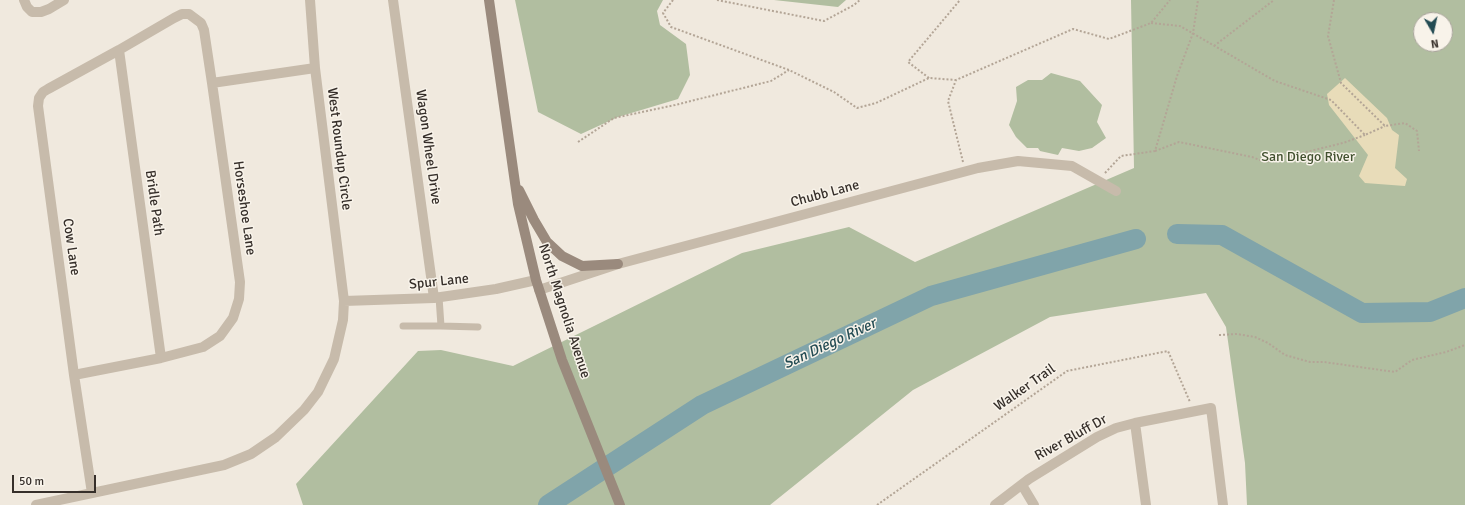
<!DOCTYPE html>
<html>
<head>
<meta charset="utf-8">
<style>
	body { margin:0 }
	#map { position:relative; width:1465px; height:505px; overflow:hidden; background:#f0e9de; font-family:Signika,sans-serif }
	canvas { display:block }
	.north { position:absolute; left:1413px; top:12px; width:40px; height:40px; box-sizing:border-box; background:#f8f3ea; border:1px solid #aaa59d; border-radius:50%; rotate:171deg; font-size:11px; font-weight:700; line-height:16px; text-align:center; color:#362f2a }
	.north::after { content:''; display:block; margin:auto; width:14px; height:18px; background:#234b53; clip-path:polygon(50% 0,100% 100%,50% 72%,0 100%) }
	.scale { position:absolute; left:12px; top:475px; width:84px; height:18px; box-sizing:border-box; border:2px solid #362f2a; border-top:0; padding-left:5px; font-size:12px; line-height:14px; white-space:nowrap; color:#362f2a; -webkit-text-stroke:3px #f8f3ea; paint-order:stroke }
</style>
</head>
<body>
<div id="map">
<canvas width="1465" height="505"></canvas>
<div class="north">N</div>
<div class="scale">50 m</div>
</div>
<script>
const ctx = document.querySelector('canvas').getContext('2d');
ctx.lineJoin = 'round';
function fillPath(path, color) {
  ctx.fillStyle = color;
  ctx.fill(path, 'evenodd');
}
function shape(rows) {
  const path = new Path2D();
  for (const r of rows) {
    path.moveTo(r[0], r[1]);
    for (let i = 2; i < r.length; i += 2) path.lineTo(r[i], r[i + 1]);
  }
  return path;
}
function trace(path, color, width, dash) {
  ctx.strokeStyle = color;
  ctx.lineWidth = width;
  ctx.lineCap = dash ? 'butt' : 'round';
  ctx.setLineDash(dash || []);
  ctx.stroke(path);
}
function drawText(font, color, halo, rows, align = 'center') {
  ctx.font = font + ' Signika,sans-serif';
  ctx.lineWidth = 3;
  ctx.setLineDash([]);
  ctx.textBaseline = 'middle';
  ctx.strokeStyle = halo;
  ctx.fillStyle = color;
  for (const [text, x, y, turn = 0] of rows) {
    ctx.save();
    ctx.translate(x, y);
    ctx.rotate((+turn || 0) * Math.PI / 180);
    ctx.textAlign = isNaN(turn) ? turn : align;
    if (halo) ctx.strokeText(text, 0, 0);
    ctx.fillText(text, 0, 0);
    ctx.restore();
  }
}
fillPath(shape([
	[515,0,663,0,657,11,660,25,686,44,690,75,678,99,618,117,581,134,538,112],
	[774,0,846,0,838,7],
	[1131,0,1465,0,1465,505,1247,505,1245,463,1226,327,1206,293,1050,317,913,390,770,505,303,505,296,484,418,351,441,350,513,366,742,253,849,227,915,262,1134,168],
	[1421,20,1445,20,1445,44,1421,44],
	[1051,73,1080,81,1102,105,1097,122,1106,138,1092,148,1079,151,1062,148,1058,155,1040,151,1038,148,1027,148,1016,137,1009,125,1017,101,1016,87,1028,80,1042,80]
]), '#b1bea0');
fillPath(shape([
	[1345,78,1387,118,1392,130,1399,135,1395,168,1407,179,1405,186,1365,183,1359,176,1368,155,1329,105,1327,94]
]), '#e8dcb9');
trace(shape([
	[1177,234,1222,235,1362,313,1430,312,1465,298],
	[548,505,702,405,931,296,1136,239]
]), '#80a4aa', 20);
trace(shape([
	[673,0,663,13,671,27,789,70,834,92,857,108,876,103,929,78,956,80],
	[717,0,824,21,854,5,860,0],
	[1334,0,1328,36,1341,83,1385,126,1405,123,1417,131,1419,151],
	[1151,23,1180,26,1275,81,1331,100,1365,135,1385,126],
	[1214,46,1274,0],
	[929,78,908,62,960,0],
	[578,142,614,118,675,105,771,81,789,70],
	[1155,151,1179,142,1252,157,1265,162,1343,143,1365,135],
	[963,162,948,101,956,80,1073,29,1109,39,1151,23,1170,0],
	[1105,173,1121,156,1155,151,1177,76,1193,33,1198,0],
	[1219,335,1237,334,1255,337,1268,343,1285,355,1310,362,1324,362,1395,372,1412,360,1446,352,1465,345],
	[877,505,1067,371,1168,351,1190,402]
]), '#b3a596', 2, [2, 2]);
trace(shape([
	[403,326,441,326,439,297],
	[441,326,478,327]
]), '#c7bbab', 7);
trace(shape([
	[24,0,27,7,32,12,41,12,49,9,64,0],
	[393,0,434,298],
	[119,50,161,358],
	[212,83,315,68],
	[539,290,618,264,978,168,1018,161,1072,166,1116,191],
	[344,301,434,298,496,289,536,280],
	[74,375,161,358,203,347,220,336,233,318,239,299,240,282,212,83,204,30,201,23,189,14,182,14,174,18,119,50,48,89,43,92,39,98,38,106,74,375,92,493],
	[1135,423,1146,505],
	[1022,485,1034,505],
	[36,505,224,465,251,454,276,437,304,410,318,392,334,359,343,320,344,301,315,68,310,0],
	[995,505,1029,479,1097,437,1116,428,1135,423,1211,408,1223,505]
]), '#c7bbab', 10);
trace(shape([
	[489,0,518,204,536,280,562,360,620,505],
	[519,190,534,220,547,242,562,256,582,266,618,264]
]), '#9a8a7d', 10);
drawText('14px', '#362f2a', '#f8f3ea', [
	["Wagon Wheel Drive",428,147,82],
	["West Roundup Circle",339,149,83],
	["Chubb Lane",825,194,-15],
	["Bridle Path",154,203,82],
	["Horseshoe Lane",244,208,82],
	["Cow Lane",71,247,82],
	["Spur Lane",439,282,-6],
	["North Magnolia Avenue",564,311,72],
	["Walker Trail",1025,388,-35],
	["River Bluff Dr",1071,438,-29]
]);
drawText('14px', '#425130', '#f8f3ea', [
	["San Diego River",1308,157]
]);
drawText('italic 15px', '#234b53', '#f8f3ea', [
	["San Diego River",830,344,-25]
]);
</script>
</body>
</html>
